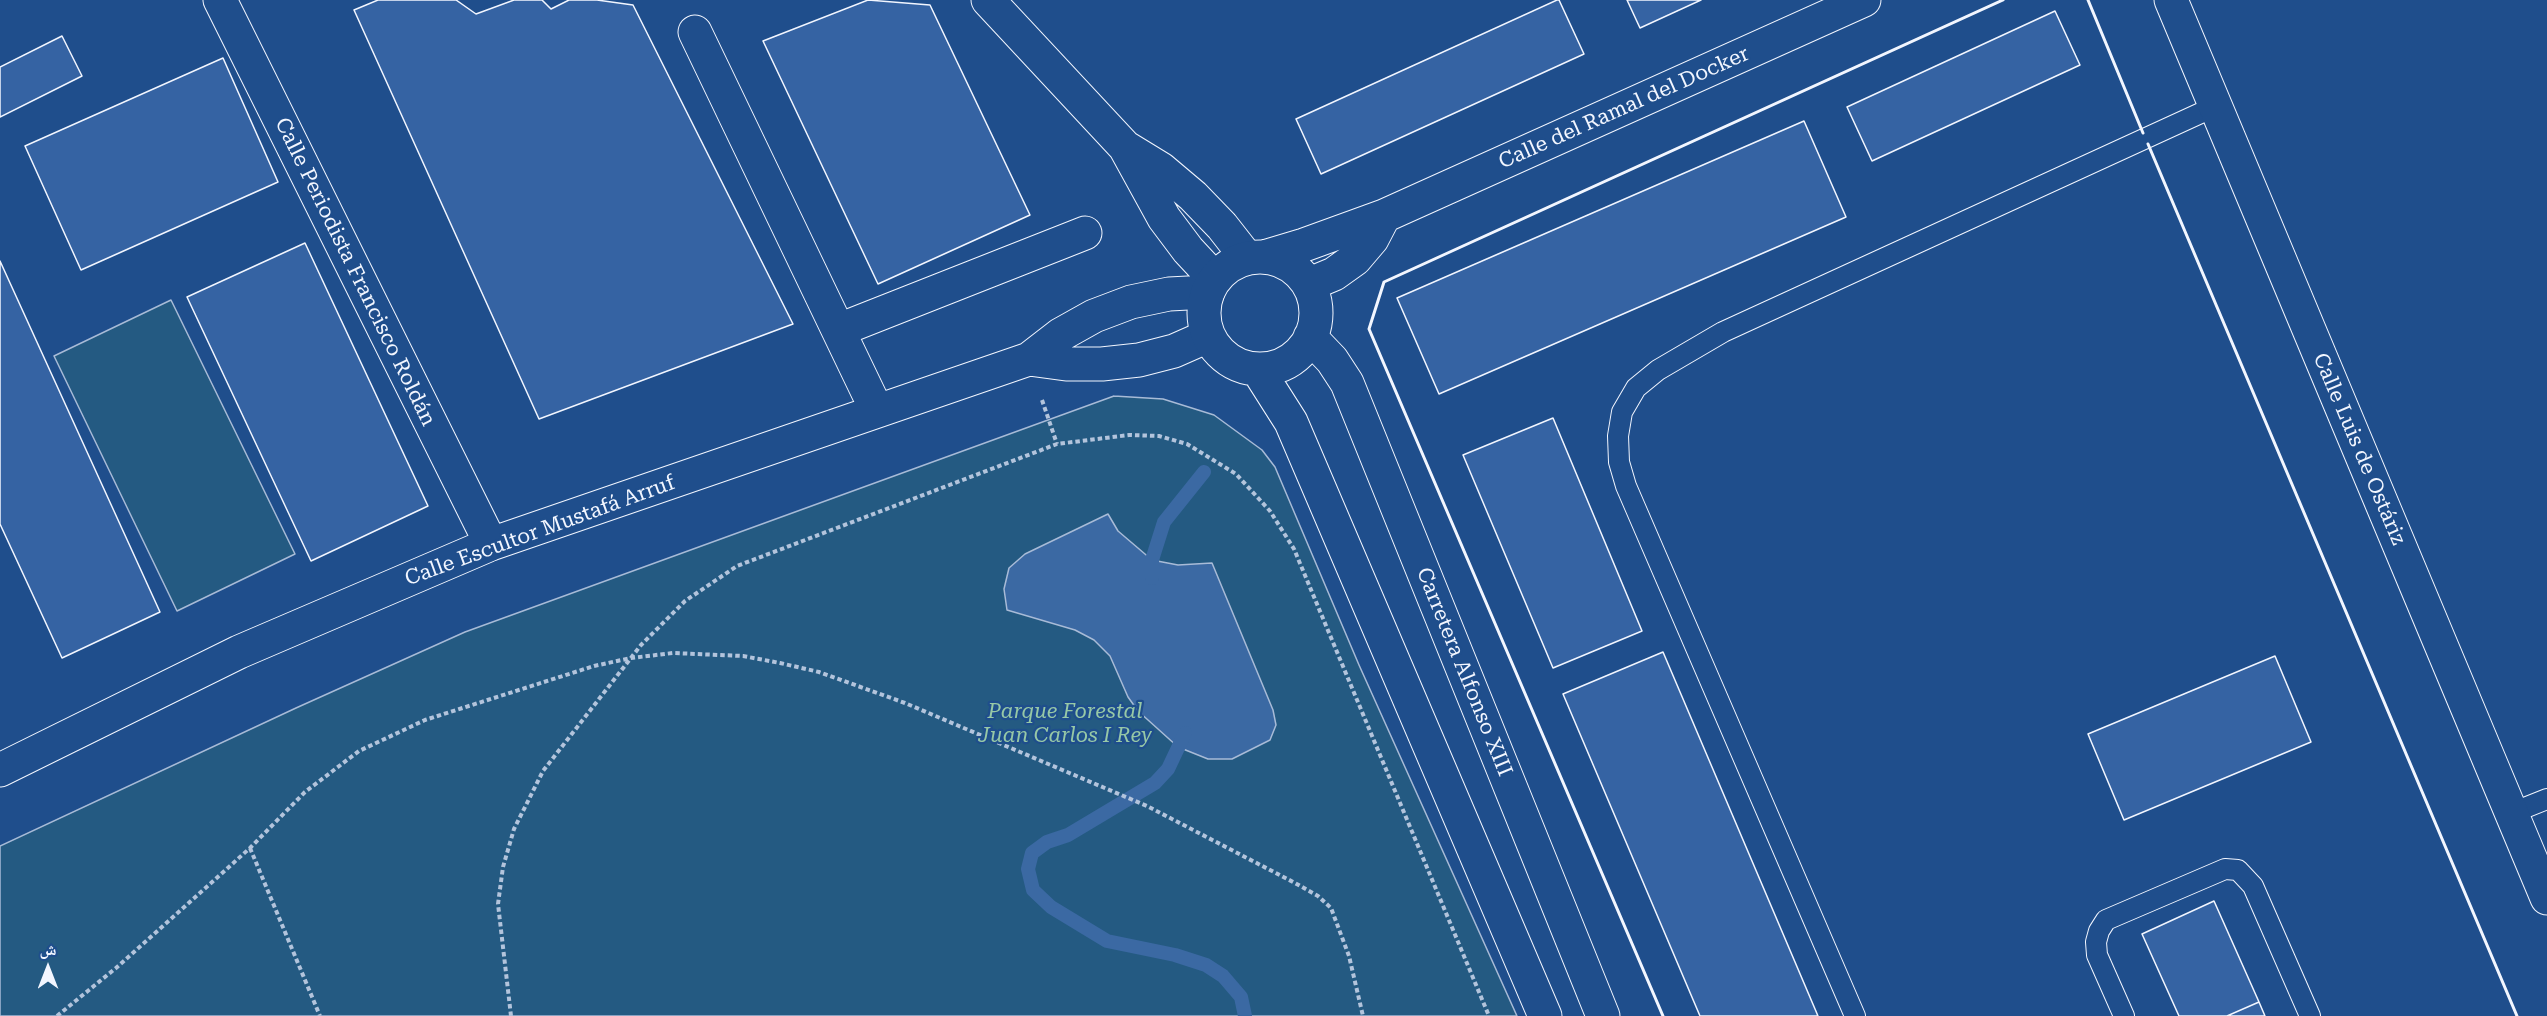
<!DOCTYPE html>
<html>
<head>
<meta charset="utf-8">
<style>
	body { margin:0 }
	#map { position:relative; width:2547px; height:1016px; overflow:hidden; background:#1f4e8c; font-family:"Roboto Serif","Noto Naskh Arabic",serif }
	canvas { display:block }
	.north { position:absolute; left:18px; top:938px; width:60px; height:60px; -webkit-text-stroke:4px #1f4e8c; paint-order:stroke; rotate:0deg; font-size:16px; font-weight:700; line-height:24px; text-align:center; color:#f2f6ff }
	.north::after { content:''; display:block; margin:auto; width:21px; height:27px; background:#f2f6ff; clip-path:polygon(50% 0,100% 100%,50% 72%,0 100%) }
</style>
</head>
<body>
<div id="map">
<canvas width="2547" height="1016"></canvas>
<div class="north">ش</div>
</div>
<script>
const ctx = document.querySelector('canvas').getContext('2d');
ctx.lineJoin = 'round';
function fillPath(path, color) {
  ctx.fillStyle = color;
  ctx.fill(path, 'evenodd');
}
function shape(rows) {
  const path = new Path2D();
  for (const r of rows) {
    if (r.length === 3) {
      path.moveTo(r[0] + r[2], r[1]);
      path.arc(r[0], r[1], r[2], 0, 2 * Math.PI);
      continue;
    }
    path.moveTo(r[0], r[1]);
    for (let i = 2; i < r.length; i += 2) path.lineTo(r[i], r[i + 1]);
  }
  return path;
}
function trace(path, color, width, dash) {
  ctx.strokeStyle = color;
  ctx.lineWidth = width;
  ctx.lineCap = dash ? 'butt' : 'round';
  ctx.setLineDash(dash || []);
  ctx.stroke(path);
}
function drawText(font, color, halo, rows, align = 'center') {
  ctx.font = font + ' "Roboto Serif",serif';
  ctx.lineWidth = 4.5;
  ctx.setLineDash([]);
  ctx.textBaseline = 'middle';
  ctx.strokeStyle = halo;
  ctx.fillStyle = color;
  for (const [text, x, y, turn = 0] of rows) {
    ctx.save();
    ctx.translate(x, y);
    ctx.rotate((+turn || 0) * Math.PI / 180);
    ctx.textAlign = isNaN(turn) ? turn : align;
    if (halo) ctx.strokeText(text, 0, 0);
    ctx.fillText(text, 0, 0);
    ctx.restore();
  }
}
const green = shape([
	[171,300,295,554,177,611,54,356,171,300],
	[1114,396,1163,399,1214,415,1262,450,1275,467,1359,665,1517,1016,0,1016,0,846,296,708,465,632,1114,396]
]);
fillPath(green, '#245a82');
trace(green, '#a8bbd7', 1.5);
const water = shape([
	[1108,514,1118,531,1152,560,1178,565,1212,563,1273,710,1276,725,1270,740,1232,759,1208,759,1178,747,1138,711,1128,697,1110,656,1094,640,1075,630,1007,610,1004,589,1009,568,1025,554,1108,514]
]);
fillPath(water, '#3b69a3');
trace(water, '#a8bbd7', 1.5);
trace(shape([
	[1152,578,1152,560,1164,522,1204,472],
	[1185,733,1168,769,1155,783,1068,835,1047,842,1032,853,1028,869,1033,890,1051,907,1107,941,1175,955,1206,965,1223,976,1241,997,1245,1016]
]), '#3b69a3', 14);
const building = shape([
	[378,0,456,0,476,14,514,0,542,0,551,9,569,0,597,0,633,5,793,324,539,419,354,10,378,0],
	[868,0,930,5,1030,215,878,284,763,41,868,0],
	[1557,0,1559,0,1584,54,1321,174,1296,119,1557,0],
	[1627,0,1701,0,1640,28,1627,0],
	[2055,11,2080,65,1872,161,1847,107,2055,11],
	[62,36,82,76,0,117,0,67,62,36],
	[223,58,278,182,81,270,25,146,223,58],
	[1804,121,1846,217,1439,394,1397,298,1804,121],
	[305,243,428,506,311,561,187,297,305,243],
	[0,261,160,612,62,658,0,524,0,261],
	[1553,418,1642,631,1553,668,1463,455,1553,418],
	[1663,652,1818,1016,1700,1016,1563,694,1663,652],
	[2275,656,2311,742,2124,820,2088,734,2275,656],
	[2214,901,2259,1002,2227,1016,2179,1016,2142,934,2214,901],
	[2259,1002,2265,1016,2227,1016,2259,1002]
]);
fillPath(building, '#3563a3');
trace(building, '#f2f6ff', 1.5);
const service = shape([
	[2512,813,2547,799],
	[1855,1016,1626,486,1619,462,1618,436,1622,412,1636,388,1658,370,1723,332,2216,106],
	[2124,1016,2097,955,2096,942,2099,931,2106,920,2225,869,2238,870,2253,886,2310,1016]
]);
const minor = shape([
	[220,0,491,544],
	[988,0,1125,147,1161,169,1193,196,1222,226,1247,258],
	[2171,0,2547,898],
	[695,32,877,411],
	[1125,147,1164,218,1188,250,1215,279],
	[839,330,1085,233],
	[1029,359,1066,364,1102,364,1139,360,1174,351,1208,336],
	[0,770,239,652,491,544,1029,359,1060,335,1094,316,1131,302,1169,294,1208,292]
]);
const secondary = shape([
	[1264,257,1304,245,1384,216,1864,0],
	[1260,313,56],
	[1310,284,1334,274,1355,259,1372,239,1384,216],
	[1310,337,1332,360,1347,383,1603,1016],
	[1258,370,1291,422,1545,1016]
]);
trace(service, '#f2f6ff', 22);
trace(minor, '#f2f6ff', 35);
trace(secondary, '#f2f6ff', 35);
trace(shape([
	[1042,400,1057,444],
	[250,848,320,1016],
	[57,1016,116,968,250,848,305,792,359,751,425,720,594,666,631,658,673,653,743,656,780,663,819,672,905,703,1147,806,1295,883,1318,896,1331,908,1349,956,1363,1016],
	[511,1016,498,904,503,867,514,829,543,771,641,645,685,601,737,566,1057,444,1129,435,1159,436,1187,444,1236,474,1270,511,1294,549,1489,1016]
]), '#b3c4dc', 4, [4.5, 3]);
trace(service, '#1f4e8c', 20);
trace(minor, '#1f4e8c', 33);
trace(secondary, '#1f4e8c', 33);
trace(shape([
	[2088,0,2143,133],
	[2148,144,2517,1016],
	[1663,1016,1369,329,1384,282,2003,0]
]), '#f2f6ff', 3);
drawText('21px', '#f2f6ff', '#1f4e8c', [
	["Calle del Ramal del Docker",1624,108,-24],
	["Calle Periodista Francisco Roldán",355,272,64],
	["Calle Luis de Ostáriz",2359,449,67],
	["Calle Escultor Mustafá Arruf",540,531,-20],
	["Carretera Alfonso XIII",1464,672,68]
]);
drawText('italic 21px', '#97c8a6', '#1f4e8c', [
	["Parque Forestal",1065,712],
	["Juan Carlos I Rey",1065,736]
]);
</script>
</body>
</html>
